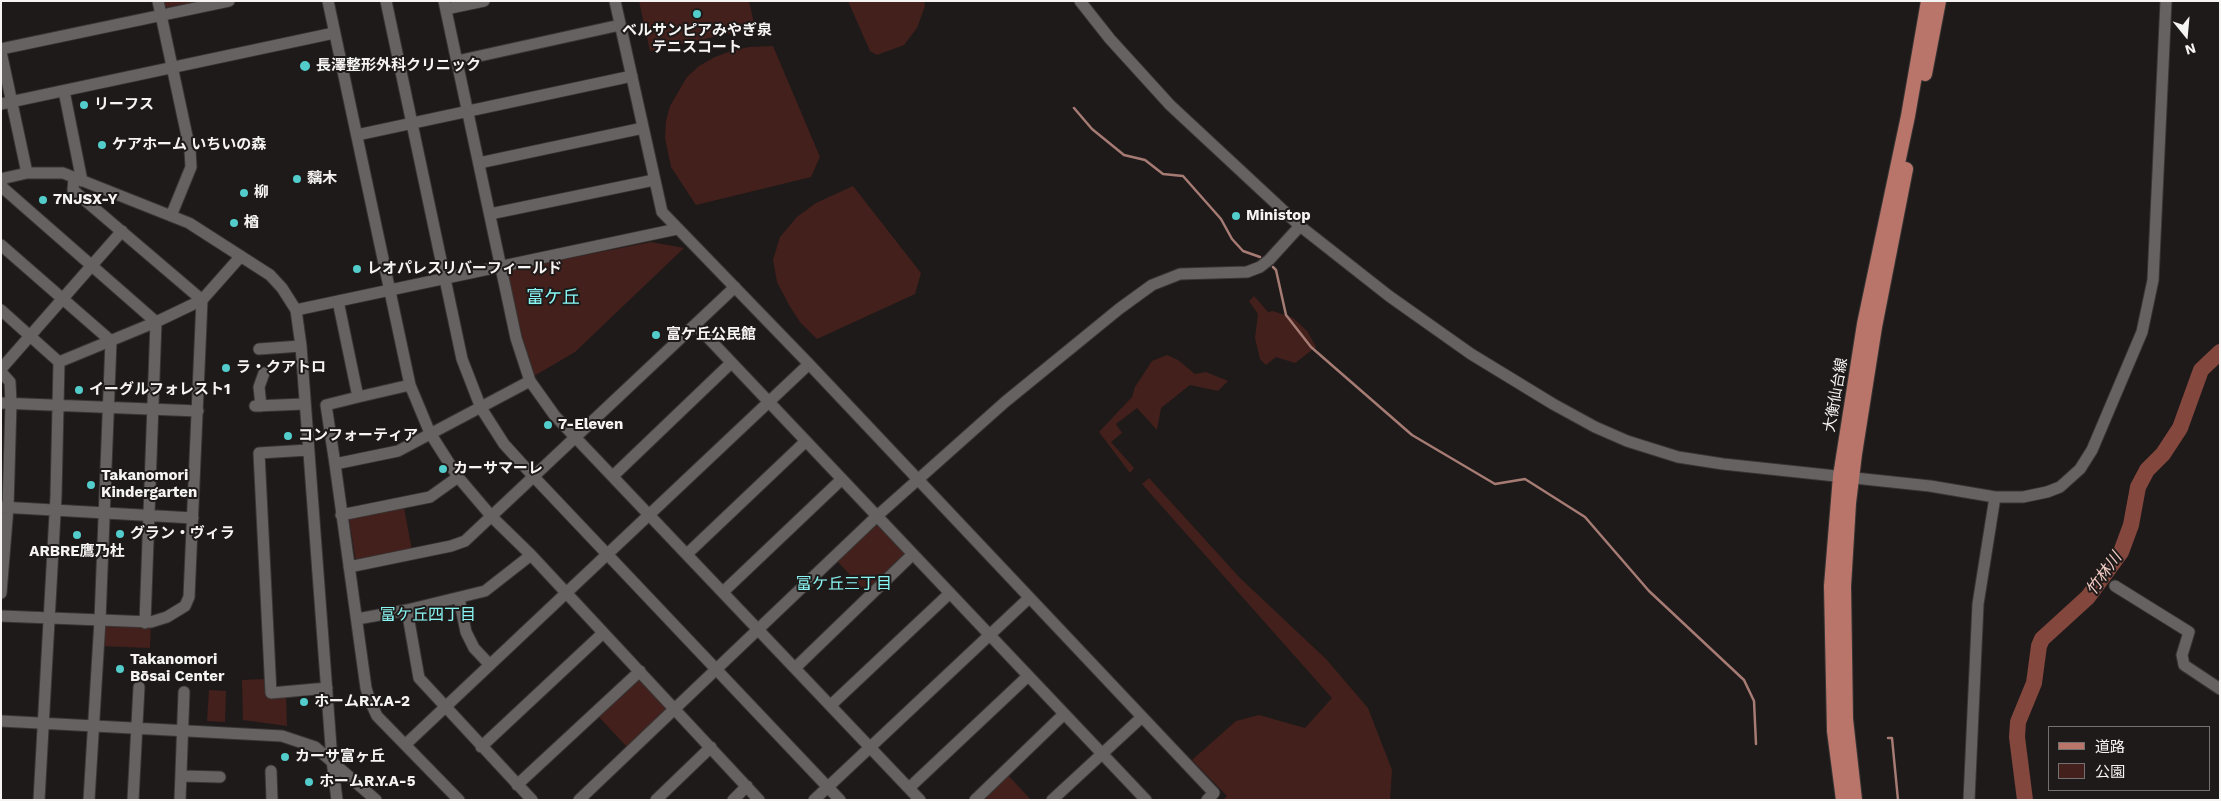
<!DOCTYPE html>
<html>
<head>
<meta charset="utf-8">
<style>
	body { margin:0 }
	#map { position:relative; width:2221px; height:801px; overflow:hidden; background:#1e1a19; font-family:"Work Sans","Noto Sans JP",sans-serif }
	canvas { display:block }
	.frame { position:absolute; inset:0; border:2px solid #f6f4f3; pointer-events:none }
	.legend { position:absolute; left:2048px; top:726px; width:162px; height:65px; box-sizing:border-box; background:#1e1a19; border:1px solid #747170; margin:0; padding:6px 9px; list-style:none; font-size:15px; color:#f6f4f3 }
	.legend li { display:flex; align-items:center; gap:10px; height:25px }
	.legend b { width:25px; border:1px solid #747170 }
	.north { position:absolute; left:2161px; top:10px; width:50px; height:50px; -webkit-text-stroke:4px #1e1a19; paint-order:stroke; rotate:163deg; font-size:14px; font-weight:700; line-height:20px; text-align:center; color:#f6f4f3 }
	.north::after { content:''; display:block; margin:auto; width:18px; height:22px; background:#f6f4f3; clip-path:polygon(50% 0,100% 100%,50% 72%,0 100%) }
</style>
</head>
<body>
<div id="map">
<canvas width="2221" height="801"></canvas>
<div class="frame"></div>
<ul class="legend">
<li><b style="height:6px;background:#b97569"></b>道路</li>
<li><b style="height:14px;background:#43201b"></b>公園</li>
</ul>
<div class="north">N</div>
</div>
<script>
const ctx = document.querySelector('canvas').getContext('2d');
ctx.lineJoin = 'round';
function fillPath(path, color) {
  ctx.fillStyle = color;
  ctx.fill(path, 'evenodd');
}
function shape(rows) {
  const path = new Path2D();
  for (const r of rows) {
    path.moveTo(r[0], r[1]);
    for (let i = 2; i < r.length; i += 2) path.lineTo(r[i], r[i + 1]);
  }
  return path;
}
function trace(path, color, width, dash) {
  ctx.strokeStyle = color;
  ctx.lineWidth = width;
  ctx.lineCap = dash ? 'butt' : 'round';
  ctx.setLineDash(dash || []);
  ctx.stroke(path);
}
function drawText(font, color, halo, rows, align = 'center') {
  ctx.font = font + ' "Work Sans","Noto Sans JP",sans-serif';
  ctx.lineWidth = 4;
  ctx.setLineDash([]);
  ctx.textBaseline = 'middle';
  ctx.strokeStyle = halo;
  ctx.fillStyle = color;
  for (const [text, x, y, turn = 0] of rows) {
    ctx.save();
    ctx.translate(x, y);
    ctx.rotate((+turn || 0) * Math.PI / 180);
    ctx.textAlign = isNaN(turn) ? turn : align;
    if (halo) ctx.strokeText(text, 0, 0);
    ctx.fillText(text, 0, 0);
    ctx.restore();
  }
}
fillPath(shape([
	[164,1,209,1,172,9,165,6],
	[639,1,749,1,755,28,650,51],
	[848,1,924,1,925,6,917,28,904,45,877,55,870,51],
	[773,46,820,157,811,177,696,205,671,167,665,138,666,121,670,106,687,77,699,66,715,57,731,51,749,47],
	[853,186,921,273,915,294,817,339,800,322,789,305,777,282,773,260,780,237,797,217,816,203],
	[651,242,684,248,575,352,534,376,520,338,506,276,509,270],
	[1254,296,1268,312,1273,311,1293,318,1307,331,1316,347,1295,363,1276,357,1266,365,1260,359,1255,338,1258,314,1249,301],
	[1167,355,1178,360,1195,374,1206,372,1228,381,1218,391,1190,385,1161,408,1157,430,1137,408,1116,424,1122,433,1111,442,1134,468,1130,473,1099,432,1132,397,1135,387,1152,361],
	[1149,478,1240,578,1326,659,1368,708,1392,770,1390,800,1223,800,1227,796,1192,760,1236,721,1259,715,1305,728,1332,698,1142,484],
	[404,508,412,550,356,562,349,519],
	[877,525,906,552,905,558,867,593,836,560],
	[100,620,151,622,150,648,99,646],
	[636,678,643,678,667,706,667,713,628,748,598,716],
	[265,679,286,695,287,726,243,720,242,680],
	[209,690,226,691,225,722,207,721],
	[1007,774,1031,800,980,800]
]), '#43201b');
trace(shape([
	[1074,108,1092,129,1124,155,1145,160,1163,174,1183,176,1221,219,1232,239,1243,251,1260,257],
	[1273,267,1276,270,1286,315,1311,347,1412,435,1495,484,1525,479,1585,517,1649,591,1744,680,1754,701,1756,744],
	[1888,738,1892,738,1898,800]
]), '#a67b74', 2.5);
trace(shape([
	[2025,800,2017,737,2018,722,2034,683,2039,646,2042,639,2088,597,2121,552,2131,525,2138,487,2147,470,2163,454,2180,428,2201,370,2220,352]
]), '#83473d', 16);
const minor = shape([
	[158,1,190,150,191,167,171,216],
	[328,1,410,385,430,433,458,477,492,517,531,555,759,800],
	[386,1,462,359,481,408,504,444,534,477,840,800],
	[444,1,516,338,530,381,555,416,920,800],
	[615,1,662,212,809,364,1214,793,1207,800],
	[1080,1,1110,39,1170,105,1300,226,1389,296,1471,354,1553,404,1595,427,1627,441,1678,457,1723,464,1930,486,1995,497,2023,497,2047,492,2060,487,2080,469,2092,450,2142,332,2153,280,2166,1],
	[446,9,484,1],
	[1,49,229,1],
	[1,52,27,173],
	[457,61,620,25],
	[64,91,82,181],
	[1,104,334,33],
	[357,135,632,76],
	[479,163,643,128],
	[74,178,73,190,202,300],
	[1,179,27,173,63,173,189,223,270,275,282,288,296,310,301,346,332,760,337,800],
	[1,183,3,188,156,322,145,623],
	[490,214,654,180],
	[1,245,111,341,100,620,89,800],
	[1,310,59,362,56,496,39,800],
	[296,310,677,229],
	[696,325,1146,800],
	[259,349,301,346],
	[59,362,156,322,202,300,241,256],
	[1,369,122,231],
	[1,372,10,382,11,403,8,507,1,593],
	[358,397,410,385],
	[1,403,198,411],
	[255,406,304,404],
	[261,406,259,387,264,373],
	[308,450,259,453,271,693,327,688],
	[335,464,326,405,358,397,338,301],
	[613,476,731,363],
	[1,507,193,518],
	[341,515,430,497,458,477],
	[687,554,806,441],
	[349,567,451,546,465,541,735,287],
	[2115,586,2189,632,2182,655,2184,665,2220,689],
	[723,592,842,479],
	[459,598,466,632,474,648,490,665],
	[407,610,485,591,531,555],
	[1,616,151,622,167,617,185,606,189,597,202,300],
	[357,619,407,610,419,678,532,800],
	[795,668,913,554],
	[831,705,950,593],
	[1,721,282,736,315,747,376,800],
	[406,744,809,364],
	[481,747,603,633],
	[271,771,272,800],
	[182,776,220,777],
	[517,785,640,671],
	[909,788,1028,676],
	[133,800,139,687],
	[180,800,184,692],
	[459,800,377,716,370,701,366,688,335,464,398,451,530,381],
	[579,800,877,516,1005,402,1119,309,1152,285,1180,274,1247,272,1260,267,1269,260,1300,226],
	[656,800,711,747],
	[733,800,747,786],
	[814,800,1029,598],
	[975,800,1064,714],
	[1052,800,1142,717],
	[1969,800,1978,604,1995,497]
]);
const major = shape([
	[1925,74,1939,1],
	[1843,800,1834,731,1831,586,1840,476,1864,324,1908,116,1928,1],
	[1855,800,1846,719,1844,586,1849,503,1855,454,1875,327,1906,169]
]);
trace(minor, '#383535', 13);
trace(major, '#383535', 16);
trace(minor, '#666261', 11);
trace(major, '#b97569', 14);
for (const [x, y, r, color] of [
	[697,14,5,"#53cdcb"],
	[305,66,6,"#53cdcb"],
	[84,105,5,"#53cdcb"],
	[102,145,5,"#53cdcb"],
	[297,179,5,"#53cdcb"],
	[244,193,5,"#53cdcb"],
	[43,200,5,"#53cdcb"],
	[1236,216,5,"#53cdcb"],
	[234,223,5,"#53cdcb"],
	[357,269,5,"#53cdcb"],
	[656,335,5,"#53cdcb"],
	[226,368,5,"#53cdcb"],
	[79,390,5,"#53cdcb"],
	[548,425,5,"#53cdcb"],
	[288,436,5,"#53cdcb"],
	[443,469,5,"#53cdcb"],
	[91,485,5,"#53cdcb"],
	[120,534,5,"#53cdcb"],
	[77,535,5,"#53cdcb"],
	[120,669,5,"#53cdcb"],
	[304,702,5,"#53cdcb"],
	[285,757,5,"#53cdcb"],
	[309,782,5,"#53cdcb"]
]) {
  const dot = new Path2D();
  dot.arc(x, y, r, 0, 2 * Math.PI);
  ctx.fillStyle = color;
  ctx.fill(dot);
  trace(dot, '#1e1a19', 2);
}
drawText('bold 15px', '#f6f4f3', '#1e1a19', [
	["ベルサンピアみやぎ泉",697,31,"center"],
	["テニスコート",697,48,"center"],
	["長澤整形外科クリニック",316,66],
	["リーフス",94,105],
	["ケアホーム いちいの森",112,145],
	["黐木",307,179],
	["柳",254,193],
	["7NJSX-Y",53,200],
	["Ministop",1246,216],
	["楢",244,223],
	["レオパレスリバーフィールド",367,269],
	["富ケ丘公民館",666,335],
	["ラ・クアトロ",236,368],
	["イーグルフォレスト1",89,390],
	["7-Eleven",558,425],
	["コンフォーティア",298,436],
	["カーサマーレ",453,469],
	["Takanomori",101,476],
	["Kindergarten",101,493],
	["グラン・ヴィラ",130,534],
	["ARBRE鷹乃杜",77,552,"center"],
	["Takanomori",130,660],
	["Bōsai Center",130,677],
	["ホームR.Y.A-2",314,702],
	["カーサ富ヶ丘",295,757],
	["ホームR.Y.A-5",319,782]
], 'left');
drawText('15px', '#f6f4f3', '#1e1a19', [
	["大衡仙台線",1836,395,-80]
]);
drawText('italic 16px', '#f3ccc5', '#1e1a19', [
	["竹林川",2104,574,-54]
]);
drawText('16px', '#8af6f3', '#1e1a19', [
	["富ケ丘三丁目",844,584],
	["富ケ丘四丁目",428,615]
]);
drawText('18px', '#8af6f3', '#1e1a19', [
	["富ケ丘",553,298]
]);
</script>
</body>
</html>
